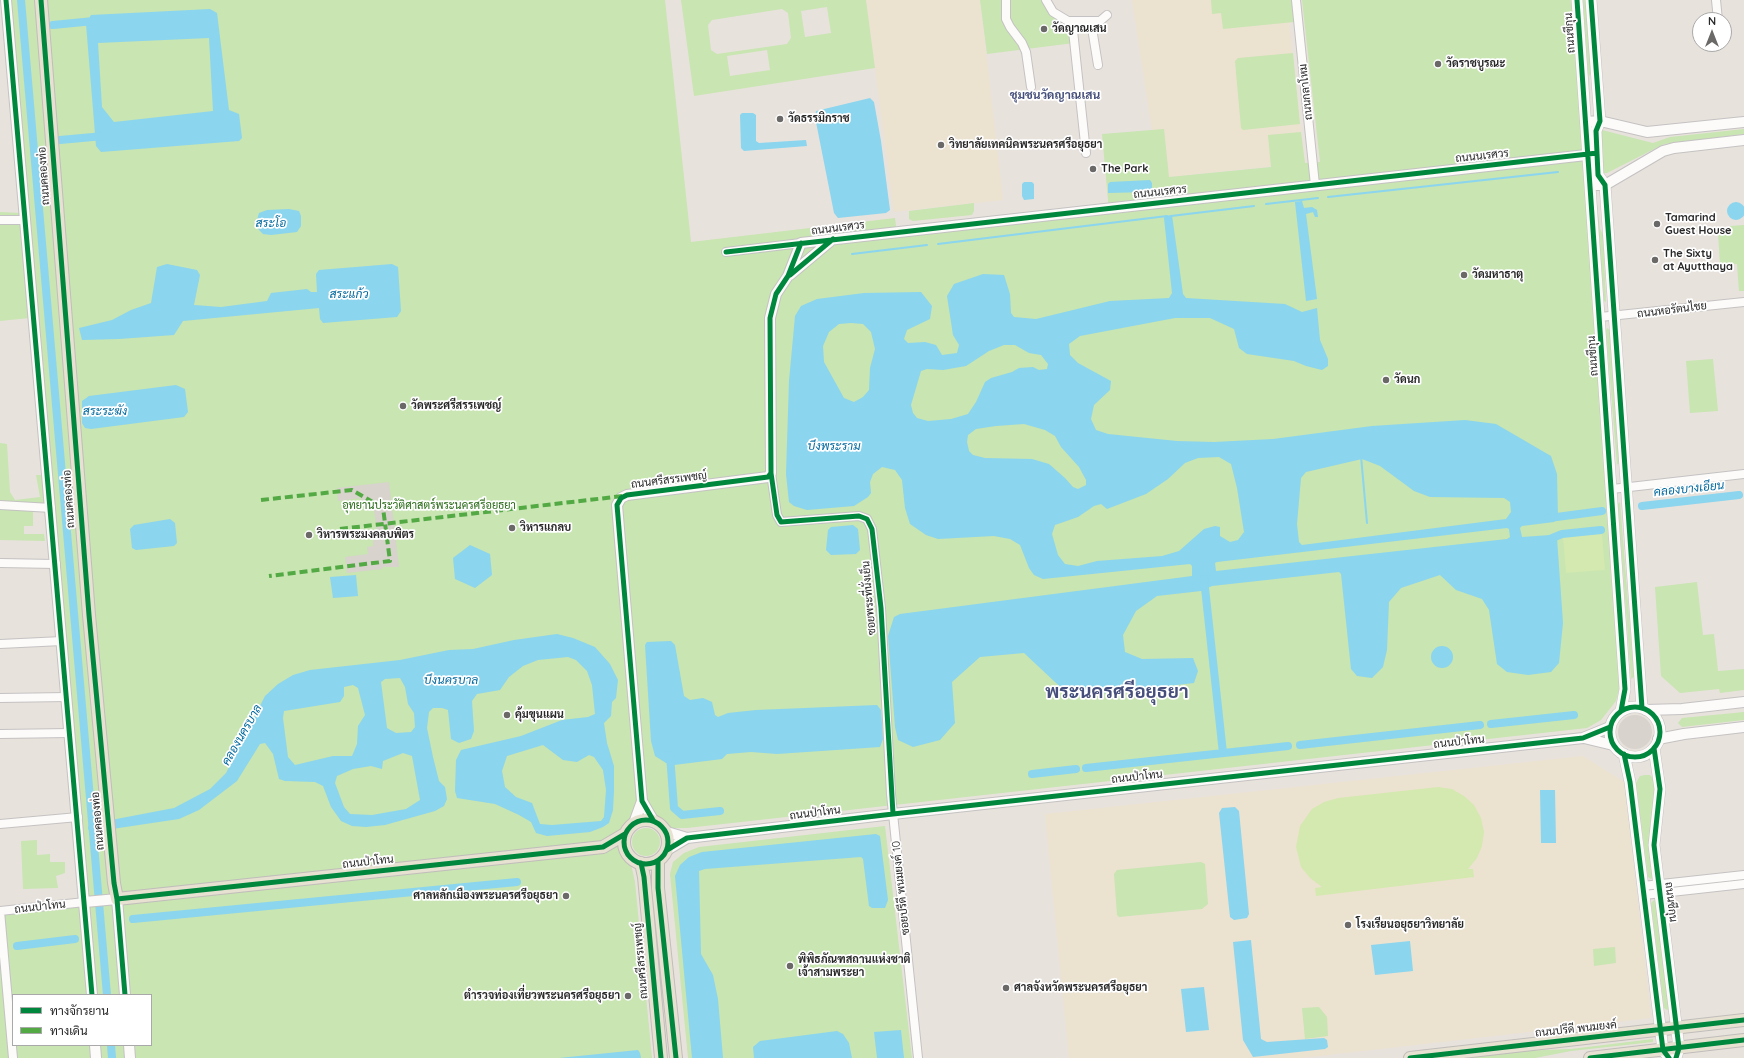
<!DOCTYPE html>
<html>
<head>
<meta charset="utf-8">
<style>
	body { margin:0 }
	#map { position:relative; width:1744px; height:1058px; overflow:hidden; background:#e8e2dc; font-family:Quicksand,Sarabun,sans-serif }
	canvas { display:block }
	.legend { position:absolute; left:12px; top:994px; width:140px; height:52px; box-sizing:border-box; background:#fff; border:1px solid #a9a9a9; margin:0; padding:5px 7px; list-style:none; font-size:12px; color:#282828 }
	.legend li { display:flex; align-items:center; gap:8px; height:20px }
	.legend b { width:20px; border:1px solid #a9a9a9 }
	.north { position:absolute; left:1692px; top:12px; width:40px; height:40px; box-sizing:border-box; background:#fff; border:1px solid #a9a9a9; border-radius:50%; rotate:0deg; font-size:11px; font-weight:700; line-height:16px; text-align:center; color:#282828 }
	.north::after { content:''; display:block; margin:auto; width:14px; height:18px; background:#6b6967; clip-path:polygon(50% 0,100% 100%,50% 72%,0 100%) }
</style>
</head>
<body>
<div id="map">
<canvas width="1744" height="1058"></canvas>
<ul class="legend">
<li><b style="height:5px;background:#00873e"></b>ทางจักรยาน</li>
<li><b style="height:5px;background:#53aa44"></b>ทางเดิน</li>
</ul>
<div class="north">N</div>
</div>
<script>
const ctx = document.querySelector('canvas').getContext('2d');
ctx.lineJoin = 'round';
function fillPath(path, color) {
  ctx.fillStyle = color;
  ctx.fill(path, 'evenodd');
}
function shape(rows) {
  const path = new Path2D();
  for (const r of rows) {
    if (r.length === 3) {
      path.moveTo(r[0] + r[2], r[1]);
      path.arc(r[0], r[1], r[2], 0, 2 * Math.PI);
      continue;
    }
    path.moveTo(r[0], r[1]);
    for (let i = 2; i < r.length; i += 2) path.lineTo(r[i], r[i + 1]);
  }
  return path;
}
function trace(path, color, width, dash) {
  ctx.strokeStyle = color;
  ctx.lineWidth = width;
  ctx.lineCap = dash ? 'butt' : 'round';
  ctx.setLineDash(dash || []);
  ctx.stroke(path);
}
function drawText(font, color, halo, rows, align = 'center') {
  ctx.font = font + ' Quicksand,Sarabun,sans-serif';
  ctx.lineWidth = 3.5;
  ctx.setLineDash([]);
  ctx.textBaseline = 'middle';
  ctx.strokeStyle = halo;
  ctx.fillStyle = color;
  for (const [text, x, y, turn = 0] of rows) {
    ctx.save();
    ctx.translate(x, y);
    ctx.rotate((+turn || 0) * Math.PI / 180);
    ctx.textAlign = isNaN(turn) ? turn : align;
    if (halo) ctx.strokeText(text, 0, 0);
    ctx.fillText(text, 0, 0);
    ctx.restore();
  }
}
fillPath(shape([
	[866,0,980,0,1003,200,894,212],
	[1132,0,1292,0,1294,22,1289,23,1305,163,1169,177,1164,130,1152,130],
	[1583,756,1624,782,1651,1018,1302,1058,1069,1058,1045,814]
]), '#ece2d0');
fillPath(shape([
	[10,0,665,0,691,242,895,218,897,235,1109,211,1102,134,1164,129,1169,177,1271,167,1268,135,1301,132,1305,163,1320,162,1302,0,1572,0,1621,682,1616,701,1601,720,1587,728,687,828,672,828,655,816,633,817,620,834,622,853,631,864,635,882,652,1058,0,1058,0,915,89,906,39,317,0,321,0,212,21,213],
	[13,995,151,995,151,1045,13,1045],
	[681,0,866,0,875,68,694,96],
	[827,7,831,33,805,37,801,11],
	[782,9,788,13,791,38,787,44,717,54,711,50,708,25,712,20],
	[767,50,770,70,730,76,727,56],
	[980,0,1043,0,1051,15,1061,24,1072,28,1074,43,987,54],
	[1211,0,1292,0,1294,22,1223,29,1221,13,1212,14],
	[1583,0,1587,0,1592,72,1589,76,1591,111],
	[1293,53,1300,124,1243,130,1241,128,1235,61,1238,58],
	[1744,129,1744,134,1664,144,1607,173,1603,173,1600,131,1602,130,1653,143,1670,137],
	[1596,195,1600,229,1603,234,1606,302,1604,301],
	[974,203,974,211,972,215,913,221,909,219,909,211],
	[1744,225,1744,291,1739,291,1737,264,1720,265,1718,233,1730,232,1730,226],
	[1607,328,1610,330,1619,463,1617,465,1606,330],
	[1713,359,1718,411,1690,413,1686,361],
	[0,443,7,444,10,492,15,500,40,497,36,475,45,475,46,506,0,505],
	[1620,502,1634,677,1631,679,1618,504],
	[0,508,33,510,33,526,24,526,24,534,44,534,45,541,0,540],
	[1697,582,1703,635,1714,634,1718,671,1744,669,1744,690,1720,693,1719,689,1680,693,1661,676,1655,587],
	[1744,712,1744,720,1682,727,1678,723,1682,718],
	[1645,775,1650,775,1655,781,1653,878,1651,879,1648,877,1636,783,1640,776],
	[885,826,912,1058,688,1058,670,874,673,862,684,853,699,847],
	[646,842,14],
	[37,840,37,855,50,854,50,862,65,862,65,873,56,876,58,888,23,889,21,841],
	[1201,862,1205,864,1208,904,1202,909,1119,917,1117,915,1114,874,1117,870],
	[1654,900,1656,901,1669,1009,1667,1010,1664,1008,1651,903],
	[1615,947,1616,963,1594,966,1593,949],
	[1319,1007,1327,1017,1328,1036,1305,1039,1302,1008],
	[1653,1039,1653,1042,1571,1051,1535,1058,1454,1058,1518,1051,1571,1049]
]), '#c8e5b2');
fillPath(shape([
	[1602,534,1605,570,1566,573,1563,537],
	[1438,787,1452,789,1464,796,1474,805,1481,818,1484,832,1482,846,1477,858,1468,869,1473,869,1474,877,1316,896,1315,888,1322,887,1310,878,1301,867,1296,847,1300,826,1312,809,1324,802,1338,798]
]), '#d4e9af');
fillPath(shape([
	[389,482,399,567,383,567,382,569,347,573,345,557,368,554,367,547,373,546,373,540,378,540,376,524,374,509,369,509,368,504,362,504,361,498,338,501,337,488],
	[1635,732,17]
]), '#d8d3cc');
fillPath(shape([
	[210,9,217,13,229,110,239,114,242,138,239,141,101,152,96,146,86,24,91,15],
	[209,38,213,111,114,122,102,107,98,43],
	[870,98,874,102,881,141,890,210,886,213,838,218,834,213,815,117,816,111],
	[742,113,753,113,756,115,756,141,759,143,806,140,807,146,744,151,741,148,740,115],
	[1150,180,1152,183,1152,189,1148,192,1108,193,1108,184,1110,182],
	[1024,182,1032,182,1034,184,1034,199,1024,200,1022,196,1022,184],
	[1302,201,1304,208,1312,207,1317,210,1318,217,1315,217,1313,212,1306,214,1317,299,1306,301,1295,202],
	[1736,211,9],
	[289,209,299,211,301,216,301,226,297,232,271,235,263,234,259,230,256,223,259,213,267,210],
	[1172,215,1183,294,1186,298,1285,304,1302,312,1317,308,1320,340,1328,359,1328,366,1322,370,1306,366,1294,361,1247,354,1239,348,1234,329,1210,318,1175,318,1080,336,1069,344,1070,355,1078,363,1111,381,1110,390,1094,405,1091,419,1096,430,1108,434,1177,441,1214,442,1273,439,1372,426,1465,420,1496,424,1551,456,1557,474,1558,517,1554,522,1522,526,1520,528,1522,537,1551,535,1557,538,1563,623,1559,663,1551,672,1528,675,1507,672,1497,664,1489,610,1482,599,1456,590,1440,575,1401,588,1389,602,1387,650,1383,667,1372,678,1357,676,1351,669,1341,574,1339,572,1212,586,1201,591,1157,596,1136,611,1123,635,1125,652,1142,659,1193,658,1198,671,1194,683,1071,697,1024,653,980,657,952,682,955,723,940,740,913,747,898,740,895,727,888,636,894,617,900,614,1192,576,1192,566,1190,564,1043,579,1034,575,1029,568,1020,545,1010,539,994,536,938,539,926,535,910,524,905,508,902,480,895,470,882,467,873,474,870,482,871,493,868,497,854,506,807,510,794,506,789,502,786,474,789,381,795,316,801,306,817,299,864,293,921,292,932,306,930,319,907,330,904,339,908,343,925,342,936,345,942,355,957,353,959,345,953,335,947,296,954,284,983,274,1004,275,1010,294,1011,313,1014,317,1036,319,1110,301,1169,298,1172,293,1164,218,1165,216],
	[851,323,863,324,871,332,875,349,870,368,869,390,863,397,854,402,844,398,824,362,823,346,829,332,839,324],
	[1004,345,1015,345,1029,353,1041,355,1048,364,1047,369,1039,370,1033,367,1019,368,1012,372,991,378,985,382,976,402,968,414,951,419,928,421,917,418,913,413,911,405,921,371,927,369,943,370,966,366,989,351],
	[1024,424,1045,430,1055,436,1061,447,1079,467,1086,480,1086,485,1078,489,1073,487,1065,478,1049,464,1032,459,985,458,973,455,969,451,967,442,968,435,976,429,996,426],
	[1219,457,1231,464,1237,488,1244,532,1238,540,1230,542,1220,536,1220,527,1215,526,1204,529,1179,551,1162,556,1097,561,1078,566,1065,564,1058,555,1052,534,1055,525,1078,517,1094,506,1101,504,1107,509,1146,494,1168,479,1185,463,1198,458],
	[1362,459,1380,466,1414,491,1430,497,1504,498,1510,502,1511,512,1506,519,1302,545,1299,542,1297,524,1301,478,1306,472],
	[1507,528,1509,529,1510,537,1507,539,1216,571,1215,563,1217,562],
	[167,264,197,270,200,275,194,305,221,307,267,301,271,293,307,289,311,292,317,292,316,274,319,270,392,264,398,267,401,311,397,317,323,323,320,319,319,308,183,321,174,335,119,339,82,340,79,328,112,320,131,310,151,303,157,267],
	[176,385,185,389,188,412,184,417,91,429,85,428,82,423,82,401,89,396],
	[170,519,175,523,177,543,174,546,136,550,132,548,130,529,134,525],
	[853,525,858,529,860,550,856,554,831,555,826,550,828,530,831,527],
	[470,545,490,554,492,575,475,588,455,579,453,558],
	[356,575,358,596,333,598,330,577],
	[557,634,573,638,595,647,610,664,618,680,616,698,612,702,611,716,604,723,607,743,614,766,614,791,613,810,609,823,603,827,590,832,547,836,536,833,531,822,519,815,495,804,457,798,455,791,456,760,461,750,521,736,562,720,588,717,595,714,592,685,587,671,576,660,568,657,538,660,523,666,509,677,500,690,477,694,472,701,474,731,471,739,459,743,451,739,448,710,442,708,433,708,429,712,427,728,433,757,439,781,445,787,447,799,444,806,435,811,385,825,366,827,352,826,341,821,331,807,323,786,315,782,285,781,279,779,273,754,265,743,260,744,237,781,199,810,179,819,112,829,111,820,174,808,210,789,226,773,265,696,278,684,293,675,310,670,400,660,449,650,473,649,514,640],
	[400,678,405,687,408,704,414,713,415,727,411,732,396,733,387,728,381,682,385,679],
	[353,685,358,688,365,715,358,726,357,744,352,756,333,756,295,765,288,757,283,718,284,711,340,702,344,696,344,687],
	[543,745,563,760,577,762,589,755,594,757,603,770,606,790,604,817,601,821,552,825,540,824,532,803,516,797,505,787,502,771,507,756],
	[403,753,412,756,420,800,406,809,372,815,350,814,344,807,335,783,337,776,353,769,371,766,382,769,383,761],
	[671,641,675,645,684,696,690,700,703,698,712,702,715,715,718,717,728,713,756,710,877,705,881,710,883,739,880,747,777,754,751,752,727,754,722,759,674,765,666,763,655,756,651,741,645,645,647,642],
	[1442,657,11],
	[1540,790,1555,790,1556,843,1541,843],
	[1235,807,1239,811,1249,914,1247,918,1234,920,1230,917,1219,813,1222,808],
	[876,834,880,836,888,900,885,908,872,908,869,906,863,859,861,857,705,869,699,871,701,954,713,975,718,999,723,1058,692,1058,675,876,680,865,689,857,702,852],
	[1251,940,1261,1039,1267,1042,1324,1038,1327,1040,1328,1047,1325,1049,1253,1057,1243,1040,1233,942],
	[1410,941,1413,971,1375,975,1371,945],
	[1204,987,1209,1030,1186,1032,1181,989],
	[901,1030,904,1058,877,1058,874,1032],
	[837,1031,843,1034,849,1043,852,1058,754,1058,753,1047,760,1041],
	[638,1050,640,1053,641,1058,559,1058]
]), '#8bd5ee');
trace(shape([
	[1328,197,1558,172],
	[1266,204,1318,198],
	[1171,216,1254,206],
	[938,244,1167,216],
	[852,254,927,245],
	[1361,456,1367,523]
]), '#8bd5ee', 2);
trace(shape([
	[21,0,107,995],
	[53,25,94,21],
	[60,140,104,136],
	[1642,506,1739,495],
	[1549,518,1602,511],
	[1545,541,1562,534,1601,530],
	[1204,579,1223,753],
	[1491,724,1574,715],
	[1300,745,1480,725],
	[670,755,674,808,682,815,720,811],
	[1086,768,1288,746],
	[1032,774,1076,769],
	[92,828,113,825],
	[133,919,517,882],
	[17,946,75,939],
	[111,1045,112,1058]
]), '#8bd5ee', 8);
const minor = shape([
	[1006,0,1006,19,1010,27,1022,43,1026,52,1031,87],
	[1046,0,1053,12,1068,21,1100,21,1107,15],
	[1296,0,1315,185],
	[1716,0,1718,20],
	[1072,21,1086,153],
	[1091,22,1098,65],
	[0,220,26,220],
	[726,252,801,243],
	[1600,317,1744,302],
	[771,473,777,515,781,522,859,516,867,519,872,529,881,608,891,794,918,1058],
	[1612,489,1744,474],
	[0,505,51,508],
	[0,563,56,564],
	[0,644,62,641],
	[0,698,67,697],
	[0,734,70,733],
	[0,824,78,817],
	[1643,886,1744,875],
	[1644,895,1744,884],
	[0,911,13,1058],
	[0,911,85,902]
]);
const tertiary = shape([
	[6,0,92,995],
	[1586,122,1600,121,1647,132,1744,122],
	[1591,185,1605,185,1663,151,1674,148,1744,140],
	[790,275,833,239],
	[1646,710,1682,709,1744,702],
	[1584,738,1613,745],
	[1658,739,1684,734,1744,727],
	[653,820,642,801,617,505,621,498,627,495,768,477,771,473,770,318,776,294,788,276,801,243,1595,154],
	[634,823,642,801],
	[667,832,687,838],
	[667,850,687,838,893,814,1583,738,1610,727],
	[85,902,117,899,125,995],
	[95,1045,96,1058],
	[129,1045,130,1058]
]);
const secondary = shape([
	[1577,0,1625,689,1621,711],
	[1591,0,1600,121,1596,131,1598,175,1605,185,1642,708],
	[1635,732,25],
	[1654,748,1660,789,1654,845,1679,1048,1676,1058],
	[1624,754,1630,782,1663,1050,1669,1058]
]);
const primary = shape([
	[41,0,89,615,114,883,117,899,603,847,625,834],
	[646,842,22],
	[658,861,658,888,676,1058],
	[641,863,644,877,661,1058],
	[1410,1058,1744,1020],
	[1590,1058,1744,1040]
]);
trace(minor, '#c4c2c2', 10);
trace(tertiary, '#c4c2c2', 12);
trace(secondary, '#c4c2c2', 12);
trace(primary, '#c0bdbb', 14);
trace(minor, '#fcfbfa', 8);
trace(tertiary, '#fcfbfa', 10);
trace(secondary, '#fcfbfa', 11);
trace(primary, '#e7e1d1', 12);
trace(shape([
	[261,500,352,490,383,508,390,561,269,576],
	[340,529,623,496]
]), '#53aa44', 4, [8, 4]);
trace(shape([
	[6,0,92,995],
	[41,0,89,615,114,883,117,899,125,995],
	[1577,0,1625,689,1621,711],
	[1591,0,1600,121,1596,131,1598,175,1605,185,1642,708],
	[726,252,1597,153],
	[790,275,833,239],
	[771,473,777,515,781,522,859,516,867,519,872,529,881,608,893,814],
	[1635,732,25],
	[1654,748,1660,789,1654,845,1679,1048,1676,1058],
	[1624,754,1630,782,1663,1050,1669,1058],
	[646,842,22],
	[653,820,642,801,617,505,621,498,627,495,768,477,771,473,770,318,776,294,788,276,801,243],
	[667,850,687,838,893,814,1583,738,1610,727],
	[658,861,658,888,676,1058],
	[641,863,644,877,661,1058],
	[117,899,603,847,625,834],
	[1410,1058,1744,1020],
	[1590,1058,1744,1040]
]), '#00873e', 5);
for (const [x, y, r, color] of [
	[1044,29,4,"#6b6967"],
	[1438,64,4,"#6b6967"],
	[780,119,4,"#6b6967"],
	[941,145,4,"#6b6967"],
	[1093,169,4,"#6b6967"],
	[1657,224,4,"#6b6967"],
	[1655,260,4,"#6b6967"],
	[1464,275,4,"#6b6967"],
	[1386,380,4,"#6b6967"],
	[403,406,4,"#6b6967"],
	[512,528,4,"#6b6967"],
	[309,535,4,"#6b6967"],
	[507,715,4,"#6b6967"],
	[566,896,4,"#6b6967"],
	[1348,925,4,"#6b6967"],
	[790,966,4,"#6b6967"],
	[1006,988,4,"#6b6967"],
	[628,996,4,"#6b6967"]
]) {
  const dot = new Path2D();
  dot.arc(x, y, r, 0, 2 * Math.PI);
  ctx.fillStyle = color;
  ctx.fill(dot);
  trace(dot, '#fff', 1.5);
}
drawText('bold 11px', '#282828', '#fff', [
	["วัดญาณเสน",1052,29],
	["วัดราชบูรณะ",1446,64],
	["วัดธรรมิกราช",788,119],
	["วิทยาลัยเทคนิคพระนครศรีอยุธยา",949,145],
	["The Park",1101,169],
	["Tamarind",1665,218],
	["Guest House",1665,231],
	["The Sixty",1663,254],
	["at Ayutthaya",1663,267],
	["วัดมหาธาตุ",1472,275],
	["วัดนก",1394,380],
	["วัดพระศรีสรรเพชญ์",411,406],
	["วิหารแกลบ",520,528],
	["วิหารพระมงคลบพิตร",317,535],
	["คุ้มขุนแผน",515,715],
	["ศาลหลักเมืองพระนครศรีอยุธยา",558,896,"right"],
	["โรงเรียนอยุธยาวิทยาลัย",1356,925],
	["พิพิธภัณฑสถานแห่งชาติ",798,960],
	["เจ้าสามพระยา",798,973],
	["ศาลจังหวัดพระนครศรีอยุธยา",1014,988],
	["ตำรวจท่องเที่ยวพระนครศรีอยุธยา",620,996,"right"]
], 'left');
drawText('11px', '#282828', '#fff', [
	["ถนนชีกุน",1570,33,-94],
	["ถนนกลาโหม",1306,92,-96],
	["ถนนนเรศวร",1482,156,-6],
	["ถนนคลองท่อ",44,176,-94],
	["ถนนนเรศวร",1160,192,-6],
	["ถนนนเรศวร",838,228,-7],
	["ถนนหอรัตนไชย",1672,310,-7],
	["ถนนชีกุน",1593,356,-94],
	["ถนนศรีสรรเพชญ์",669,480,-7],
	["ถนนคลองท่อ",69,499,-94],
	["ซอยพระที่นั่งเย็น",869,598,-95],
	["ถนนป่าโทน",1459,742,-6],
	["ถนนป่าโทน",1137,777,-6],
	["ถนนป่าโทน",815,813,-7],
	["ถนนคลองท่อ",98,821,-95],
	["ถนนป่าโทน",368,862,-6],
	["ซอยปรีดี พนมยงค์ 10",901,888,-96],
	["ถนนชีกุน",1671,902,83],
	["ถนนป่าโทน",40,907,-6],
	["ถนนศรีสรรเพชญ์",641,961,-95],
	["ถนนปรีดี พนมยงค์",1576,1029,-6]
]);
drawText('11px', '#266914', '#fff', [
	["อุทยานประวัติศาสตร์พระนครศรีอยุธยา",429,506]
]);
drawText('bold 12px', '#464f7b', '#fff', [
	["ชุมชนวัดญาณเสน",1055,95]
]);
drawText('italic 12px', '#046aa0', '#fff', [
	["สระโอ",271,223],
	["สระแก้ว",349,294],
	["สระระฆัง",105,411],
	["บึงพระราม",834,446],
	["คลองบางเอียน",1689,489,-6],
	["บึงนครบาล",451,680],
	["คลองนครบาล",242,735,-60]
]);
drawText('bold 19px', '#464f7b', '#fff', [
	["พระนครศรีอยุธยา",1117,692]
]);
</script>
</body>
</html>
